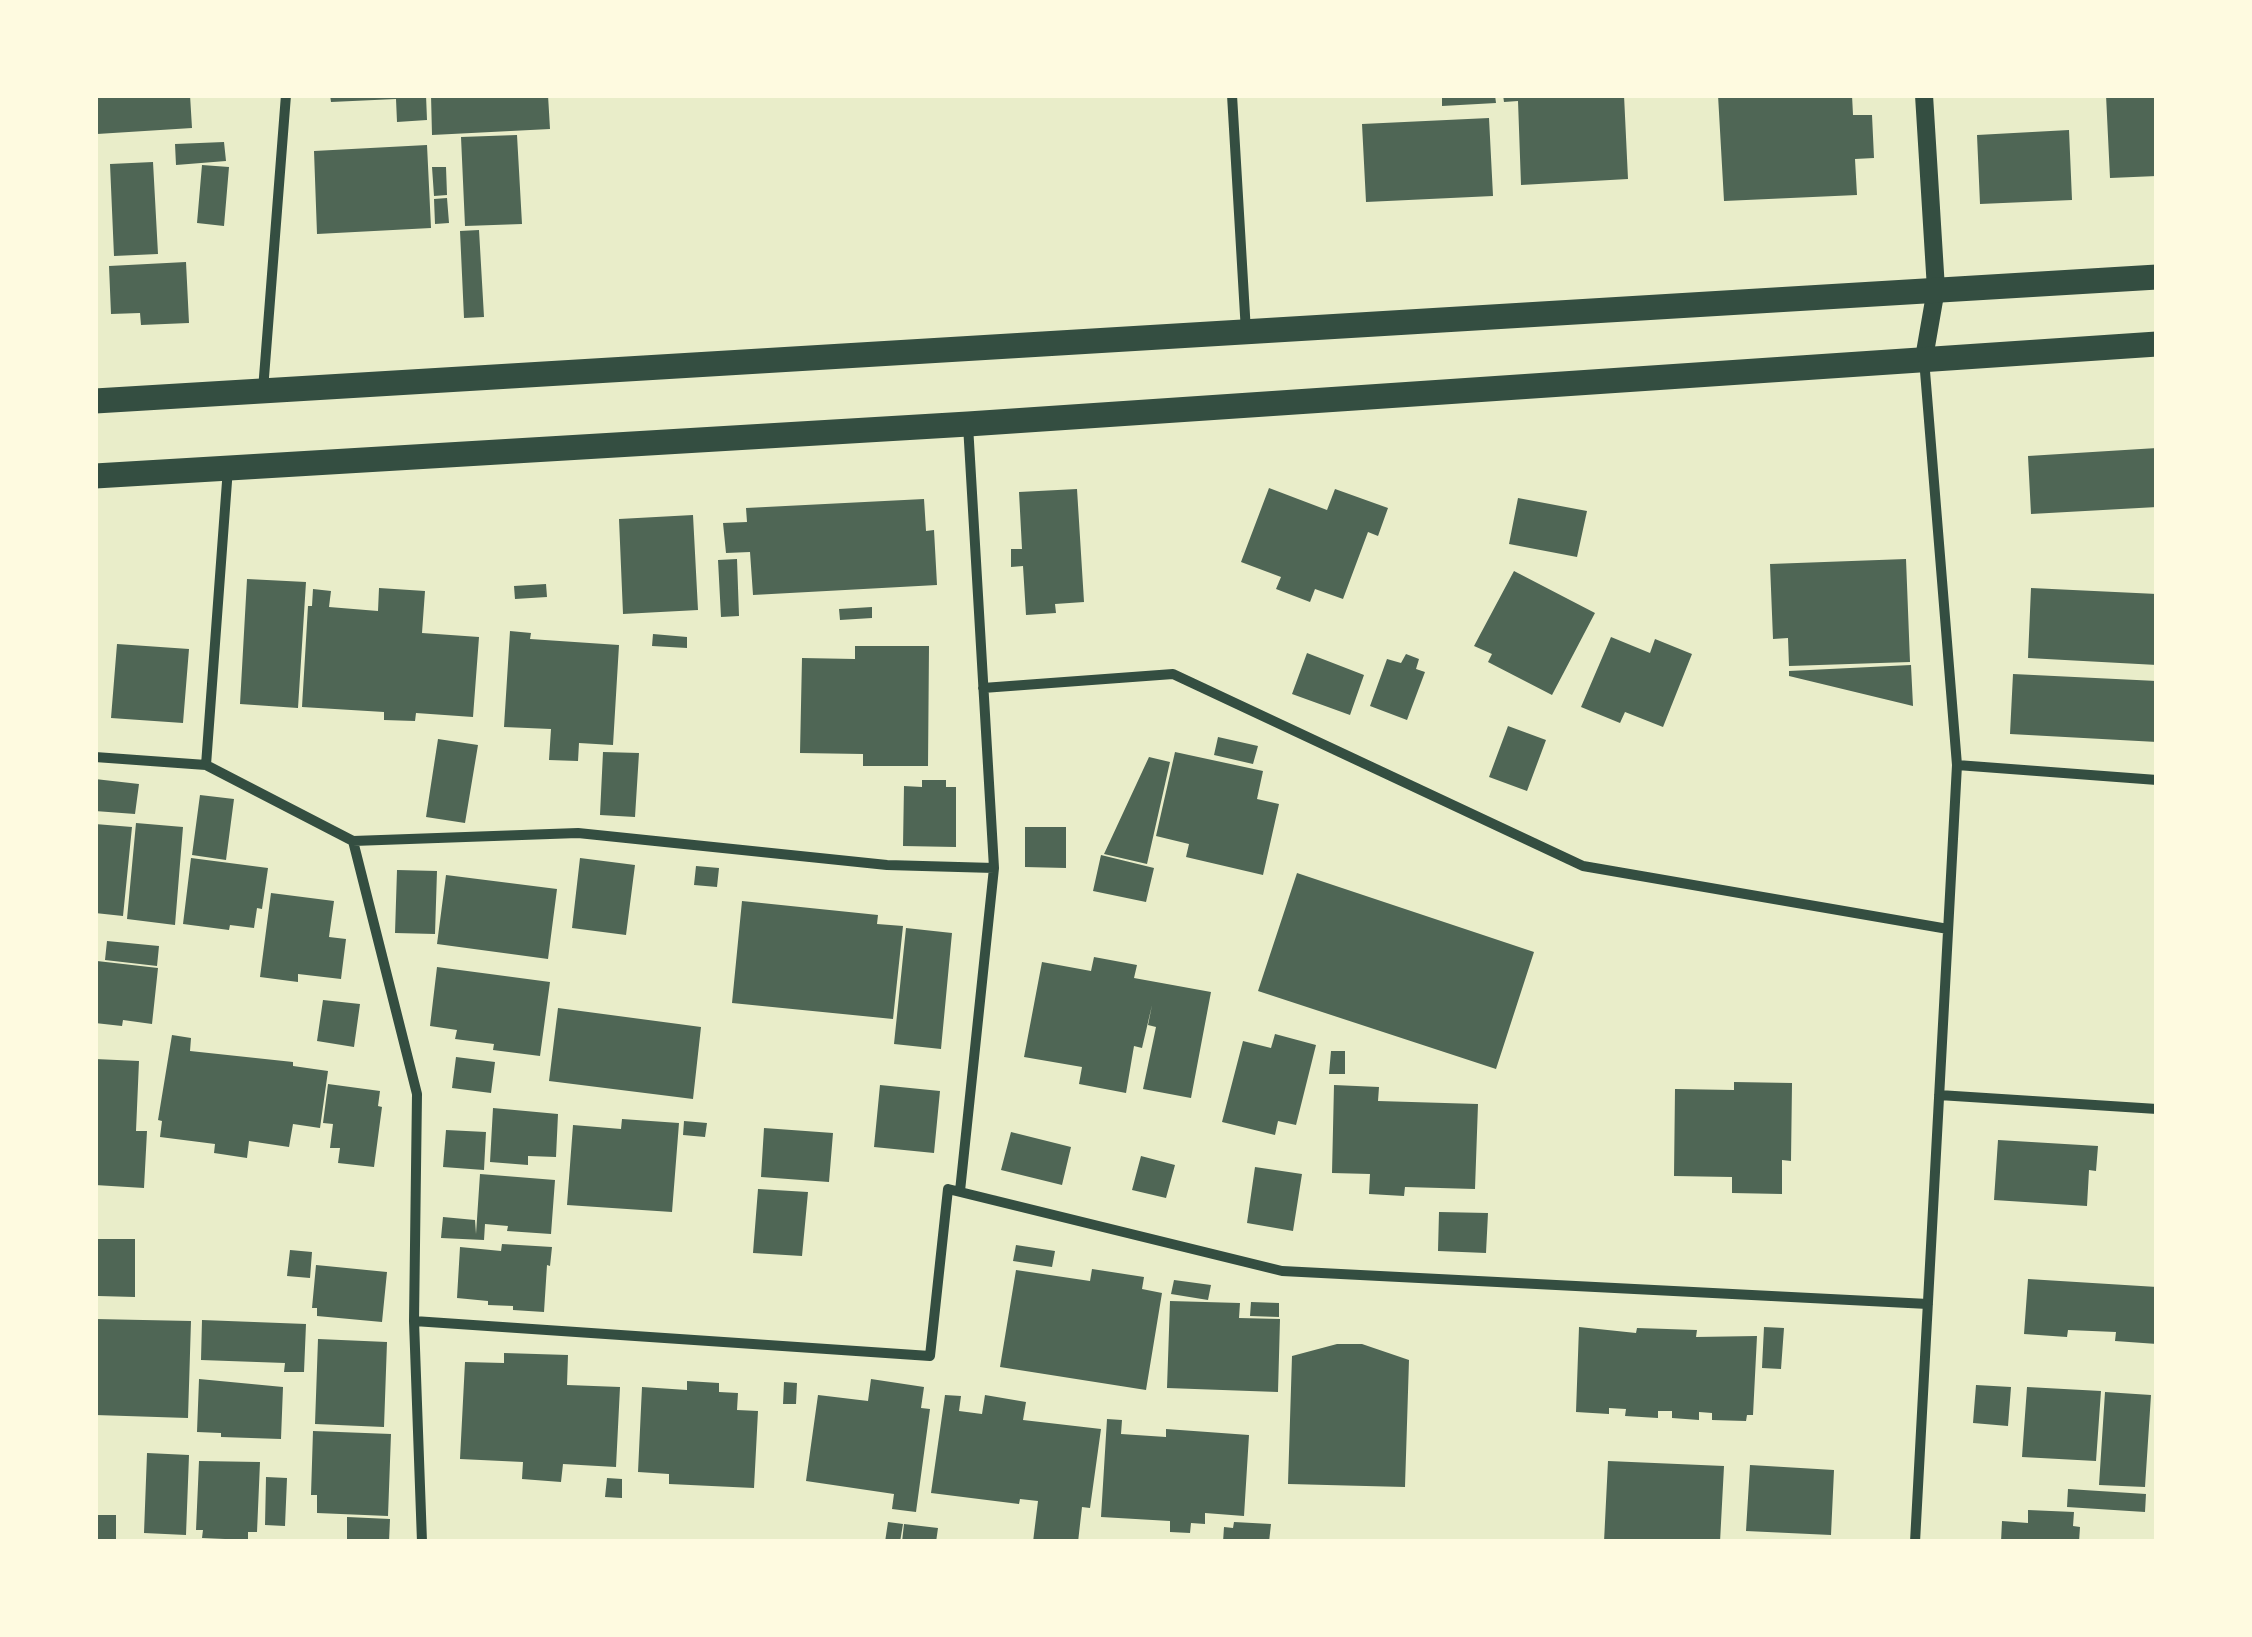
<!DOCTYPE html>
<html>
<head>
<meta charset="utf-8">
<style>
	body { margin:0 }
	#map { position:relative; width:2252px; height:1637px; overflow:hidden; background:#e9edc9; font-family:"Titillium Web",sans-serif }
	canvas { display:block }
	.frame { position:absolute; inset:0; border:98px solid #fefae0; pointer-events:none }
</style>
</head>
<body>
<div id="map">
<canvas width="2252" height="1637"></canvas>
<div class="frame"></div>
</div>
<script>
const ctx = document.querySelector('canvas').getContext('2d');
ctx.lineJoin = 'round';
function fillPath(path, color) {
  ctx.fillStyle = color;
  ctx.fill(path, 'evenodd');
}
function shape(rows) {
  const path = new Path2D();
  for (const r of rows) {
    path.moveTo(r[0], r[1]);
    for (let i = 2; i < r.length; i += 2) path.lineTo(r[i], r[i + 1]);
  }
  return path;
}
function trace(path, color, width, dash) {
  ctx.strokeStyle = color;
  ctx.lineWidth = width;
  ctx.lineCap = dash ? 'butt' : 'round';
  ctx.setLineDash(dash || []);
  ctx.stroke(path);
}
fillPath(shape([
	[95,95,190,95,192,128,97,134],
	[330,95,426,95,427,120,397,122,396,99,331,102],
	[431,95,548,95,550,129,432,135],
	[1442,95,1495,95,1496,103,1442,106],
	[1503,95,1624,95,1628,179,1521,185,1518,101,1504,102],
	[1718,95,1852,95,1853,115,1872,115,1874,158,1855,159,1857,195,1724,201],
	[2106,95,2157,95,2157,176,2110,178],
	[1489,118,1493,196,1366,202,1362,124],
	[2069,130,2072,200,1980,204,1977,135],
	[517,135,522,224,465,226,461,137],
	[224,142,226,161,176,165,175,144],
	[427,145,431,228,317,234,314,151],
	[153,162,158,254,114,256,110,164],
	[202,165,229,167,224,226,197,223],
	[432,167,446,167,447,195,434,196],
	[447,198,449,223,435,224,434,199],
	[479,230,484,317,464,318,460,231],
	[186,262,189,323,141,325,140,313,111,314,109,266],
	[2157,448,2157,507,2031,514,2028,456],
	[1269,488,1327,510,1335,489,1388,508,1378,536,1368,532,1343,599,1315,589,1310,602,1276,589,1281,577,1241,562],
	[1077,489,1084,602,1055,604,1056,613,1026,615,1023,566,1011,567,1011,549,1022,549,1019,492],
	[1518,498,1587,511,1577,557,1509,544],
	[924,499,926,531,934,530,937,585,753,595,750,552,726,553,723,523,747,522,746,508],
	[693,515,698,610,623,614,619,519],
	[737,559,739,616,721,617,718,560],
	[1906,559,1910,662,1789,666,1788,638,1773,639,1770,564],
	[1514,571,1595,613,1552,695,1488,662,1492,654,1474,646],
	[247,579,306,582,298,708,240,704],
	[546,584,547,597,515,599,514,586],
	[379,588,425,591,422,633,479,637,473,717,416,713,415,721,384,720,384,712,302,707,308,606,312,606,313,589,331,591,329,607,378,611],
	[2031,588,2157,594,2157,665,2028,658],
	[872,607,872,618,840,620,839,609],
	[510,631,531,633,530,639,619,645,613,745,579,743,578,761,549,760,551,729,504,727],
	[653,634,687,637,687,648,652,646],
	[1611,637,1650,653,1655,639,1692,654,1663,727,1625,712,1620,723,1581,707],
	[117,644,189,649,183,723,111,718],
	[855,646,929,646,928,766,863,766,863,754,800,753,802,658,855,659],
	[1307,653,1364,675,1350,715,1292,694],
	[1406,654,1419,659,1416,669,1425,672,1407,720,1370,706,1387,659,1401,663],
	[1911,665,1913,706,1789,676,1789,671],
	[2013,674,2157,681,2157,742,2010,734],
	[1508,726,1546,740,1527,791,1489,777],
	[1218,737,1258,746,1253,764,1214,755],
	[438,739,478,745,465,823,426,817],
	[603,752,639,753,635,817,600,815],
	[1175,752,1263,771,1257,799,1279,804,1263,875,1186,857,1189,844,1156,836],
	[1149,757,1170,762,1147,864,1104,854],
	[95,779,139,784,135,814,95,811],
	[922,780,946,780,946,787,956,787,956,847,903,846,904,786,922,787],
	[200,795,234,799,226,860,192,855],
	[136,823,183,827,175,925,127,919],
	[95,824,132,827,123,916,95,913],
	[1025,827,1066,827,1066,868,1025,867],
	[1101,855,1154,868,1146,902,1093,891],
	[191,858,268,868,262,909,257,908,254,928,230,925,229,930,183,924],
	[580,858,635,865,626,935,572,928],
	[696,866,719,868,717,887,694,885],
	[397,870,437,871,435,934,395,933],
	[1297,873,1534,952,1496,1069,1258,991],
	[446,875,557,889,548,959,437,944],
	[271,893,334,901,329,937,346,939,341,979,298,974,298,982,260,977],
	[742,901,878,915,877,924,903,926,893,1019,732,1003],
	[906,928,952,933,941,1049,894,1044],
	[107,941,159,946,157,966,105,960],
	[1094,957,1137,965,1134,978,1211,992,1191,1098,1143,1089,1156,1027,1148,1025,1152,1005,1142,1048,1134,1046,1126,1093,1079,1084,1082,1067,1024,1057,1042,962,1091,971],
	[97,961,158,968,152,1024,123,1020,122,1026,95,1023],
	[437,967,550,982,540,1056,493,1050,494,1044,455,1039,457,1030,430,1026],
	[323,1000,360,1004,354,1047,317,1041],
	[558,1008,701,1027,693,1099,549,1081],
	[1275,1034,1316,1045,1296,1125,1278,1121,1275,1135,1222,1122,1243,1041,1271,1048],
	[172,1035,191,1038,190,1051,293,1062,293,1066,328,1071,320,1128,293,1124,289,1147,249,1141,247,1158,214,1153,215,1144,160,1137,162,1121,158,1120],
	[1331,1051,1345,1051,1345,1074,1329,1074],
	[456,1057,495,1062,491,1093,452,1088],
	[95,1059,139,1061,136,1131,147,1131,144,1188,95,1185],
	[1734,1082,1792,1083,1791,1161,1782,1160,1782,1194,1732,1193,1732,1177,1674,1176,1675,1089,1734,1090],
	[328,1084,380,1091,378,1106,382,1107,374,1167,338,1163,340,1148,330,1148,333,1124,323,1123],
	[880,1085,940,1091,934,1153,874,1147],
	[1334,1085,1379,1087,1378,1101,1478,1104,1475,1189,1405,1187,1404,1196,1369,1194,1370,1174,1332,1173],
	[493,1108,558,1114,556,1157,528,1156,528,1165,490,1162],
	[622,1119,679,1123,672,1212,567,1205,573,1125,621,1129],
	[684,1121,707,1123,705,1137,683,1135],
	[764,1128,833,1133,829,1182,761,1177],
	[446,1130,486,1132,484,1170,443,1167],
	[1011,1132,1071,1147,1062,1185,1001,1170],
	[1998,1140,2098,1146,2096,1171,2089,1170,2087,1206,1994,1200],
	[1141,1156,1175,1165,1166,1198,1132,1190],
	[1255,1167,1302,1174,1293,1231,1247,1223],
	[480,1174,555,1180,551,1234,507,1231,508,1226,485,1224,484,1240,441,1238,443,1217,475,1220,476,1234],
	[758,1189,808,1192,802,1256,753,1253],
	[1439,1212,1488,1213,1486,1253,1438,1251],
	[98,1239,135,1239,135,1297,98,1296],
	[502,1244,552,1247,550,1266,547,1265,544,1312,513,1310,513,1306,488,1305,488,1301,457,1298,460,1247,501,1251],
	[1016,1245,1055,1251,1052,1267,1013,1261],
	[290,1250,312,1252,310,1278,287,1276],
	[316,1265,387,1272,382,1322,317,1316,317,1308,312,1308],
	[1092,1269,1144,1277,1142,1289,1162,1293,1146,1390,1000,1367,1016,1270,1090,1281],
	[2028,1279,2157,1287,2157,1344,2115,1341,2116,1332,2068,1330,2067,1337,2024,1334],
	[1174,1280,1211,1285,1208,1300,1171,1294],
	[1170,1301,1240,1303,1239,1318,1280,1319,1278,1392,1167,1388],
	[1251,1302,1279,1303,1279,1317,1250,1316],
	[95,1319,191,1321,188,1418,95,1415],
	[202,1320,306,1324,304,1372,284,1372,285,1363,201,1360],
	[1579,1327,1636,1333,1637,1328,1697,1330,1696,1337,1757,1336,1753,1415,1747,1415,1746,1421,1712,1420,1712,1413,1699,1412,1699,1420,1672,1418,1672,1411,1658,1411,1658,1418,1625,1416,1626,1409,1609,1408,1609,1414,1576,1412],
	[1764,1327,1784,1328,1781,1369,1762,1368],
	[318,1339,387,1342,384,1427,315,1424],
	[1337,1344,1362,1344,1409,1360,1405,1487,1288,1484,1292,1356],
	[504,1353,568,1355,567,1385,620,1387,616,1467,563,1464,561,1482,522,1479,523,1462,460,1459,465,1362,504,1363],
	[199,1379,283,1387,281,1439,221,1437,221,1433,197,1432],
	[871,1379,924,1387,921,1408,930,1409,916,1512,892,1509,894,1494,806,1481,818,1395,868,1401],
	[687,1381,719,1383,719,1392,738,1393,737,1410,758,1411,754,1488,669,1484,669,1474,638,1472,642,1387,687,1390],
	[784,1382,797,1383,796,1404,783,1404],
	[1976,1385,2011,1387,2008,1426,1973,1423],
	[2027,1387,2101,1391,2096,1461,2022,1457],
	[2105,1392,2151,1395,2145,1487,2099,1485],
	[945,1395,961,1396,959,1411,982,1414,985,1395,1026,1402,1023,1420,1101,1429,1090,1508,1082,1507,1078,1542,1033,1542,1038,1501,1020,1499,1019,1504,931,1493],
	[1107,1419,1122,1420,1121,1434,1166,1437,1166,1429,1249,1435,1244,1516,1205,1513,1205,1524,1191,1523,1190,1533,1170,1532,1170,1521,1101,1517],
	[313,1431,391,1434,388,1516,317,1513,317,1495,311,1495],
	[147,1453,189,1455,186,1535,144,1533],
	[199,1461,260,1462,257,1532,248,1532,248,1540,202,1538,203,1530,196,1530],
	[1608,1461,1724,1466,1720,1542,1604,1542],
	[1750,1465,1834,1470,1831,1535,1746,1531],
	[266,1477,287,1478,285,1526,265,1525],
	[607,1478,622,1479,622,1498,605,1497],
	[2068,1489,2146,1494,2145,1512,2067,1507],
	[2028,1510,2074,1512,2073,1526,2080,1527,2079,1542,2001,1542,2002,1521,2028,1523],
	[95,1515,116,1515,116,1542,95,1542],
	[347,1517,390,1519,389,1542,347,1542],
	[888,1522,903,1524,900,1542,885,1542],
	[1234,1522,1271,1524,1269,1542,1223,1542,1224,1527,1233,1528],
	[904,1524,938,1528,936,1542,902,1542]
]), '#4f6655');
trace(shape([
	[1232,95,1246,332],
	[263,390,286,95],
	[983,688,1173,674,1583,866,1948,929],
	[95,757,206,765,353,841,578,833,887,865,994,868],
	[206,765,228,468],
	[1957,765,2157,780],
	[353,841,417,1094,414,1321,422,1542],
	[1939,1095,2157,1109],
	[960,1191,994,868,968,425],
	[414,1321,930,1356,948,1189,1282,1271,1928,1304],
	[1915,1542,1957,765,1924,359]
]), '#344e41', 10);
trace(shape([
	[1924,358,1936,289,1924,95]
]), '#344e41', 18);
trace(shape([
	[95,401,2157,277],
	[95,476,968,424,2157,344]
]), '#344e41', 25);
</script>
</body>
</html>
